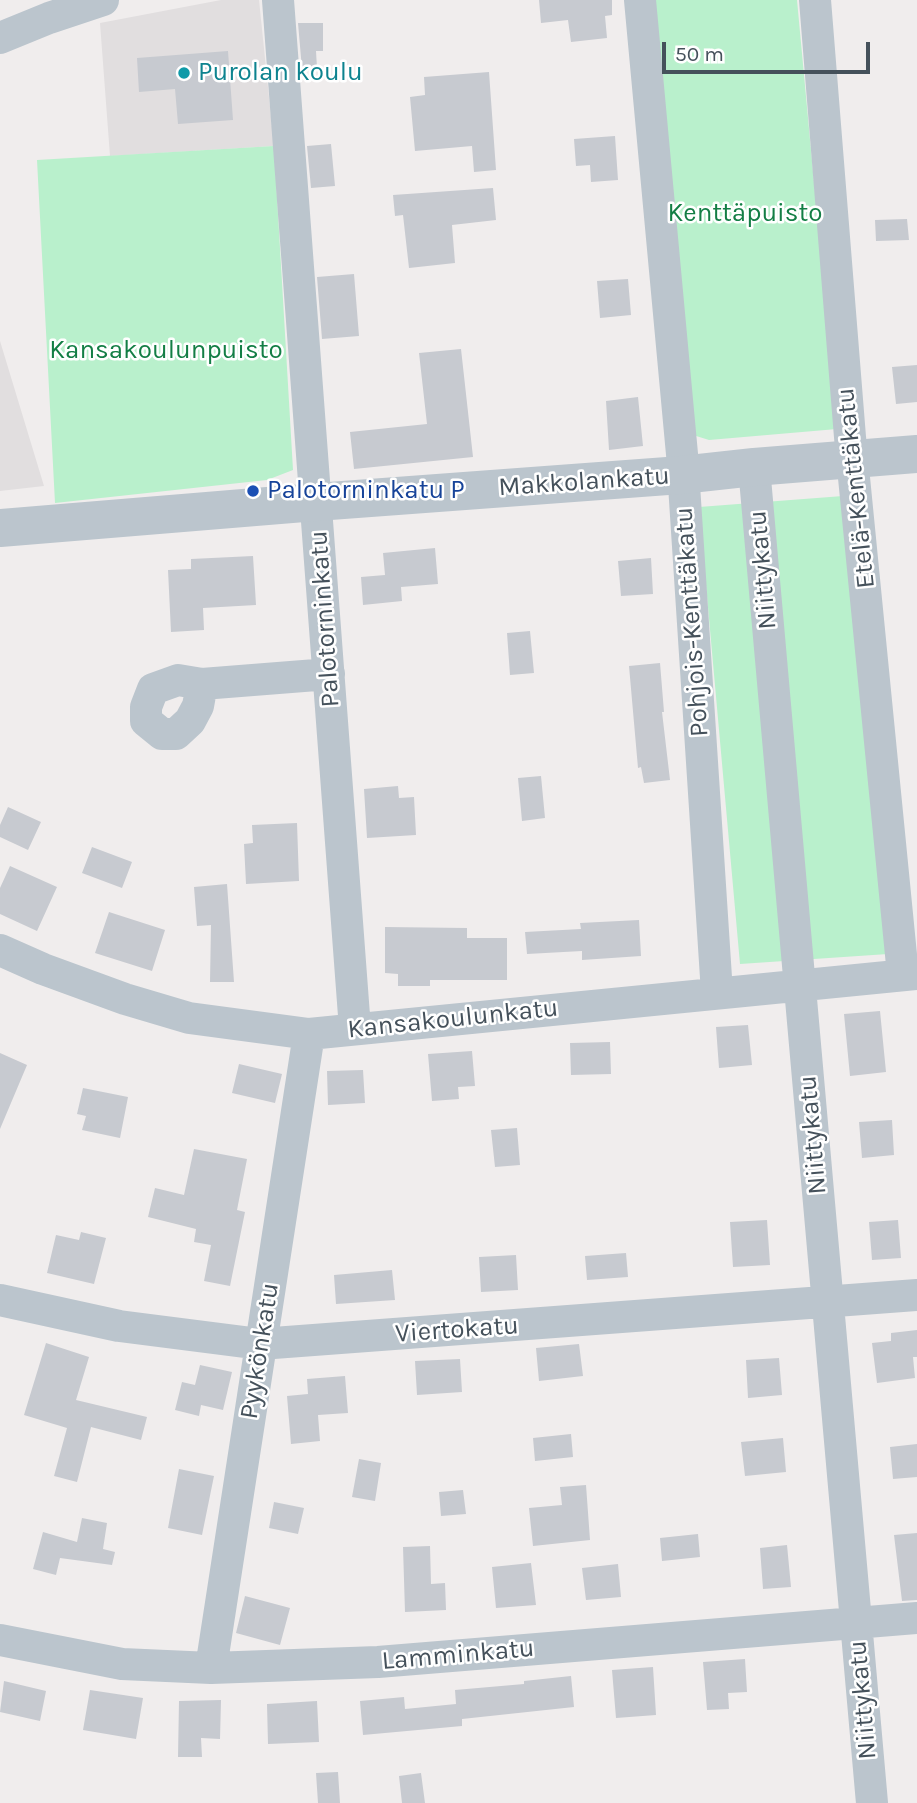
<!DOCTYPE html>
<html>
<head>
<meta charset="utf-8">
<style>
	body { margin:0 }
	#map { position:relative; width:917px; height:1803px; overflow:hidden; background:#f0eded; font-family:Karla,sans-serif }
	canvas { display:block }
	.scale { position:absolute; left:662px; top:42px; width:208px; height:32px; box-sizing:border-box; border:4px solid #45515b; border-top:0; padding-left:9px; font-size:21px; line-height:24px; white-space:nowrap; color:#45515b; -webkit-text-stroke:5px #fff; paint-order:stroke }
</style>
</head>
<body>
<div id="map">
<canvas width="917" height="1803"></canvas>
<div class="scale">50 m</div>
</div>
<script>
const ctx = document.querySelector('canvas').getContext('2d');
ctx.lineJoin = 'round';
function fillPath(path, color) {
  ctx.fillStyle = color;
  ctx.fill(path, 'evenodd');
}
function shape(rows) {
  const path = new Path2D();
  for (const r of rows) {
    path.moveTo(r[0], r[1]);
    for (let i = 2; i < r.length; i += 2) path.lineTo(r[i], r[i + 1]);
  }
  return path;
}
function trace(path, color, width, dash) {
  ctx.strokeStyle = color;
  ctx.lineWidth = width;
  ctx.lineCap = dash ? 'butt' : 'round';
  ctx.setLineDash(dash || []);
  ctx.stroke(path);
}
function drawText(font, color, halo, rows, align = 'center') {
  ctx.font = font + ' Karla,sans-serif';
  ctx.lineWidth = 5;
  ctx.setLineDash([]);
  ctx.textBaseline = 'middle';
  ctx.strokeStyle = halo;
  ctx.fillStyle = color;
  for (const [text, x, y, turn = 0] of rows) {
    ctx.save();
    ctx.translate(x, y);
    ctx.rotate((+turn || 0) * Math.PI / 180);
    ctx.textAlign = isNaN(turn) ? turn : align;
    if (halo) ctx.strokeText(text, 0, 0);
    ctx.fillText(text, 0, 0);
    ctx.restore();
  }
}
fillPath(shape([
	[221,0,259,0,274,146,110,156,100,23],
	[0,341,44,486,0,491]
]), '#e1dedf');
fillPath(shape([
	[652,0,797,0,837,429,709,440,693,435],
	[274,146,293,470,267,480,55,503,37,160],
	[843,496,888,954,740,964,699,507]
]), '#b9f0cc');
fillPath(shape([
	[539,0,612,0,612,15,605,16,607,38,571,42,568,20,541,23],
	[298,23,323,23,323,51,316,51,317,68,302,69],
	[228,51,233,120,178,124,175,89,139,92,137,58],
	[489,72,496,170,474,172,472,146,415,151,410,97,425,95,424,77],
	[615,136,618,180,591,182,590,165,576,166,574,139],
	[331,144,335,186,311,188,307,146],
	[493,188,496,220,452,225,455,263,409,268,403,215,395,216,393,195],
	[907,219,909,240,876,241,875,220],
	[354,274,359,336,322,339,317,277],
	[628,279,631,315,600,318,597,281],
	[461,349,473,457,354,469,350,432,427,424,419,353],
	[917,365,917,402,896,404,892,367],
	[638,397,643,446,609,450,606,401],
	[435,548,438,584,401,587,402,601,363,605,361,577,385,575,383,553],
	[253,556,256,605,203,608,204,630,171,632,168,570,191,569,191,559],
	[651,558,653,594,621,596,618,561],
	[530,631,534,673,510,675,507,633],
	[660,663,664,712,662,712,670,780,644,783,641,767,638,768,629,666],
	[541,776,545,818,522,821,518,778],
	[398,786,399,798,414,797,416,835,367,838,364,789],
	[8,807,41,822,28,850,0,837,0,825],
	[297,823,299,881,246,884,244,844,253,843,252,825],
	[92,847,132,862,122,888,82,873],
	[10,866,57,887,37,931,0,914,0,888],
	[227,884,234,982,210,982,211,925,197,926,194,887],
	[109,912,165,930,152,971,95,953],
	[639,920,641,956,582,960,582,951,527,954,525,932,581,929,580,923],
	[385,927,467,928,467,938,507,938,507,980,430,980,430,986,398,986,398,974,385,973],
	[880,1011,886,1072,850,1076,844,1014],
	[748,1025,752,1065,719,1068,716,1027],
	[610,1042,611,1074,571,1075,570,1043],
	[472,1051,475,1086,458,1087,459,1099,432,1101,428,1054],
	[0,1053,27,1065,0,1129],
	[239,1064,282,1074,275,1103,232,1093],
	[363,1070,365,1103,328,1105,327,1071],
	[83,1088,128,1097,120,1138,82,1130,86,1116,77,1114],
	[892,1120,894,1155,862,1158,859,1122],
	[517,1128,520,1165,495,1167,491,1130],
	[194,1149,247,1159,237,1210,245,1212,230,1286,204,1281,211,1245,194,1242,196,1229,148,1217,155,1188,184,1195],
	[767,1220,770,1265,733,1267,730,1222],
	[898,1220,901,1258,872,1260,869,1222],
	[81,1232,106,1238,94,1284,47,1273,56,1235,79,1240],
	[626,1253,628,1277,587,1280,585,1256],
	[516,1255,518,1290,481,1292,479,1257],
	[392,1270,395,1300,336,1304,334,1275],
	[917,1330,917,1357,913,1357,915,1378,877,1383,872,1343,891,1341,891,1333],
	[46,1343,89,1357,76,1400,147,1417,141,1440,91,1427,77,1482,54,1476,67,1428,24,1415],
	[579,1344,583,1376,539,1381,536,1348],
	[779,1358,782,1395,748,1398,746,1360],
	[460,1359,462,1392,417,1395,415,1361],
	[200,1365,232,1372,223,1410,201,1405,199,1416,175,1410,182,1382,195,1385],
	[345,1376,348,1413,318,1415,320,1441,291,1444,287,1396,308,1394,307,1379],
	[571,1434,573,1457,535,1461,533,1438],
	[783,1438,786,1472,745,1476,741,1442],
	[917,1444,917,1477,893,1479,890,1447],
	[359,1459,381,1463,375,1501,352,1497],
	[179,1469,214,1476,202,1535,168,1528],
	[586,1485,590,1540,533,1546,529,1508,562,1505,560,1487],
	[463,1490,466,1514,441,1516,439,1492],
	[274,1502,304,1508,298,1534,269,1528],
	[82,1518,107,1523,103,1549,115,1552,112,1565,60,1558,56,1575,33,1569,43,1532,77,1542],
	[917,1533,917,1600,902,1601,894,1535],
	[698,1534,700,1557,662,1561,660,1538],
	[787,1545,791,1587,763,1589,760,1548],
	[430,1546,431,1584,445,1583,446,1610,405,1612,403,1547],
	[531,1563,536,1605,496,1608,492,1567],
	[618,1564,621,1597,586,1600,582,1568],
	[245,1596,290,1608,280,1645,236,1633],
	[745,1659,747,1692,728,1693,729,1709,707,1710,703,1662],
	[653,1667,656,1715,616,1718,612,1670],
	[571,1676,574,1707,462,1719,462,1726,363,1735,360,1701,404,1697,405,1709,456,1704,455,1690,524,1684,524,1681],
	[4,1681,46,1691,40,1721,0,1712],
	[90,1690,143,1698,136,1739,83,1730],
	[221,1700,220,1739,201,1738,202,1757,178,1757,179,1701],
	[317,1701,319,1742,268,1744,267,1704],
	[338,1772,340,1803,318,1803,316,1773],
	[421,1773,425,1803,402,1803,399,1776]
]), '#c7cad0');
trace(shape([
	[278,0,355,1029],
	[640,0,682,454,717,993],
	[815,0,850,437,903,975],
	[0,38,49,18,103,0],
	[754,467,872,1803],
	[202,684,198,706,190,721,176,734,162,734,146,721,146,707,153,689,178,680,202,684,329,674],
	[0,950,43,969,125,999,189,1018,309,1034,917,974],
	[0,1300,119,1326,260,1344,917,1295],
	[0,1640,122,1664,211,1668,378,1662,917,1618],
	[211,1668,309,1034]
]), '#bbc5cd', 32);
trace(shape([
	[0,528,316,502,681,475,754,467,917,454]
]), '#bbc5cd', 38);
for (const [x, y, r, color] of [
	[184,73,7,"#0f9aa8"],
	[253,491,7,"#1a4fb4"]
]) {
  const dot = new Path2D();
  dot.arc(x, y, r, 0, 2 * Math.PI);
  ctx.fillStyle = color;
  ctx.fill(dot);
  trace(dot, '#fff', 2.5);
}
drawText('26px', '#0d838f', '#fff', [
	["Purolan koulu",198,73]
], 'left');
drawText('26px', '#137e45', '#fff', [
	["Kenttäpuisto",745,214],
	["Kansakoulunpuisto",166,351]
]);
drawText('26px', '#45515b', '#fff', [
	["Makkolankatu",584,482,-4],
	["Etelä-Kenttäkatu",856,488,-96],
	["Niittykatu",763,570,-95],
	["Palotorninkatu",325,619,-94],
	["Pohjois-Kenttäkatu",692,622,-94],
	["Kansakoulunkatu",453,1019,-6],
	["Niittykatu",813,1135,-95],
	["Viertokatu",457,1330,-4],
	["Pyykönkatu",260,1351,-81],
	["Lamminkatu",458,1655,-5],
	["Niittykatu",863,1700,-95]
]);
drawText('26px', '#164399', '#fff', [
	["Palotorninkatu P",267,491]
], 'left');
</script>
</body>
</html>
